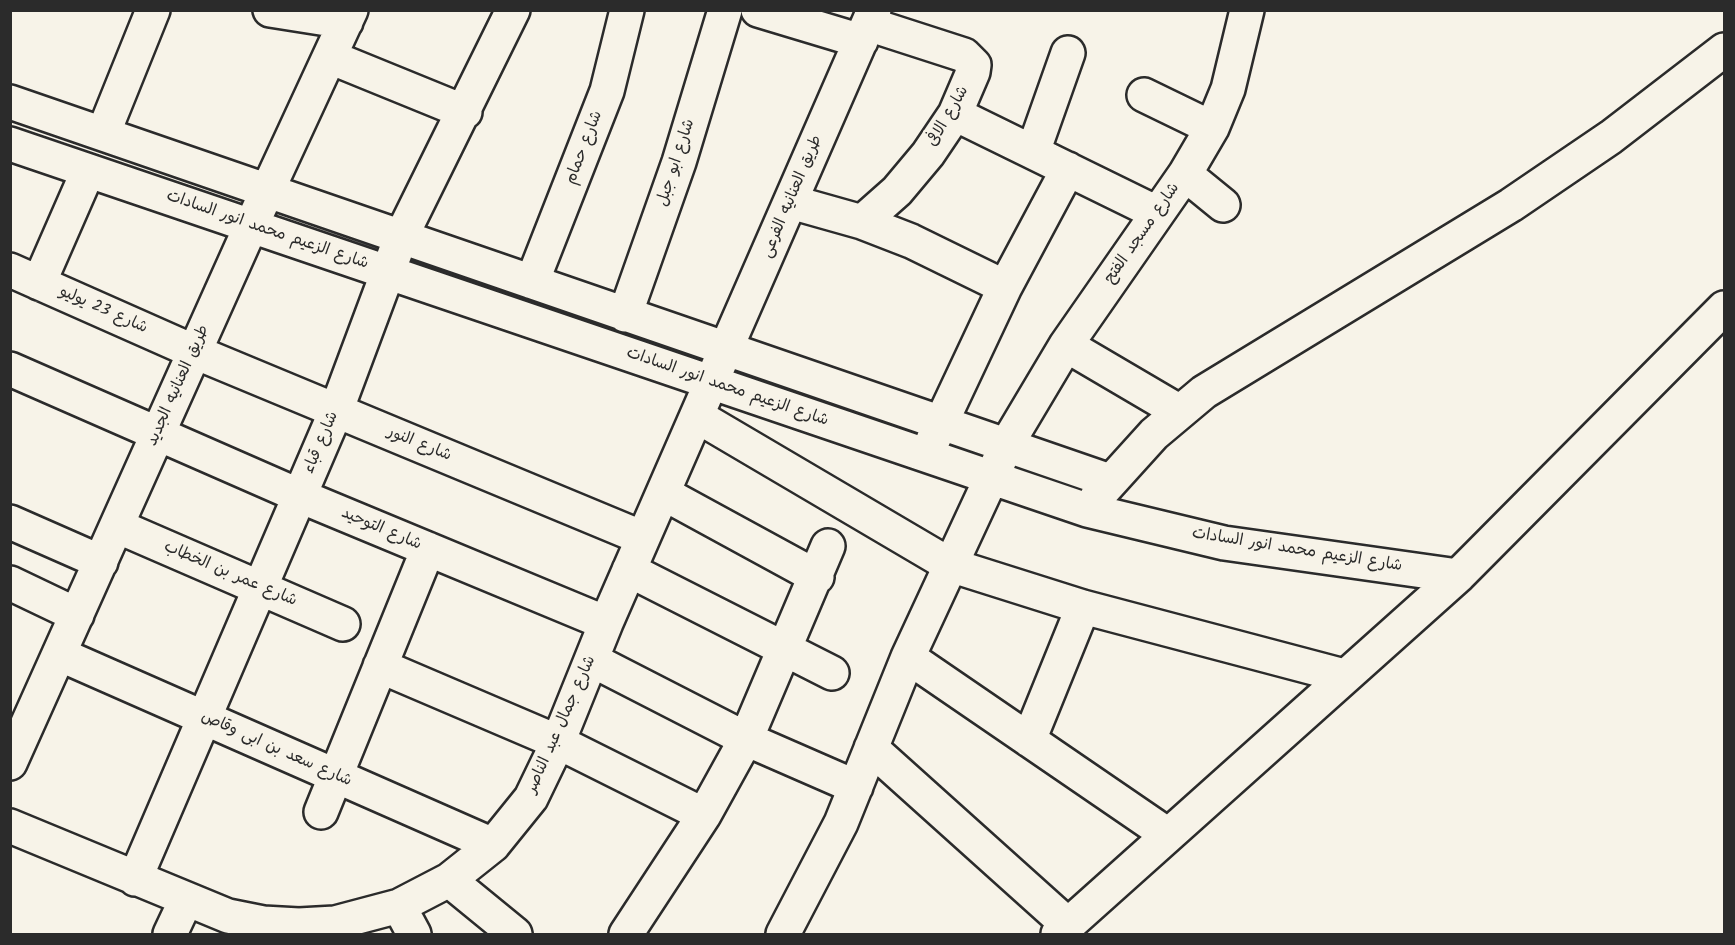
<!DOCTYPE html>
<html>
<head>
<meta charset="utf-8">
<style>
	body { margin:0 }
	#map { position:relative; width:1735px; height:945px; overflow:hidden; background:#f7f3e8; font-family:Kalam,sans-serif }
	canvas { display:block }
	.frame { position:absolute; inset:0; border:12px solid #2b2b2b; pointer-events:none }
</style>
</head>
<body>
<div id="map">
<canvas width="1735" height="945"></canvas>
<div class="frame"></div>
</div>
<script>
const ctx = document.querySelector('canvas').getContext('2d');
ctx.lineJoin = 'round';
function shape(rows) {
  const path = new Path2D();
  for (const r of rows) {
    path.moveTo(r[0], r[1]);
    for (let i = 2; i < r.length; i += 2) path.lineTo(r[i], r[i + 1]);
  }
  return path;
}
function trace(path, color, width, dash) {
  ctx.strokeStyle = color;
  ctx.lineWidth = width;
  ctx.lineCap = dash ? 'butt' : 'round';
  ctx.setLineDash(dash || []);
  ctx.stroke(path);
}
function drawText(font, color, halo, rows, align = 'center') {
  ctx.font = font + ' Kalam,"Playpen Sans Arabic",sans-serif';
  ctx.lineWidth = 5;
  ctx.setLineDash([]);
  ctx.textBaseline = 'middle';
  ctx.strokeStyle = halo;
  ctx.fillStyle = color;
  for (const [text, x, y, turn = 0] of rows) {
    ctx.save();
    ctx.translate(x, y);
    ctx.rotate((+turn || 0) * Math.PI / 180);
    ctx.textAlign = isNaN(turn) ? turn : align;
    if (halo) ctx.strokeText(text, 0, 0);
    ctx.fillText(text, 0, 0);
    ctx.restore();
  }
}
const minor = shape([
	[270,10,346,22],
	[758,10,861,41],
	[330,57,465,112],
	[1144,95,1212,128],
	[10,102,1110,481],
	[955,114,1157,213],
	[103,134,153,10],
	[10,144,1087,510,1224,543,1458,576],
	[1033,152,1068,53],
	[1185,174,1223,205],
	[791,202,862,222,911,241,1005,287],
	[862,222,897,191,928,154,955,114,973,72,974,65,964,55,868,24],
	[10,270,195,352,643,538],
	[532,282,607,91,627,10],
	[39,283,88,171],
	[625,315,679,162,725,10],
	[1066,345,1180,412],
	[10,369,300,496,606,623],
	[697,416,950,565,1083,607,1344,676],
	[933,440,1005,287,1068,169],
	[663,493,817,577],
	[1097,497,1154,434,1204,392,1511,205,1611,137,1724,50],
	[10,522,101,562],
	[117,526,343,624],
	[629,570,832,673],
	[10,583,77,615],
	[59,654,493,845],
	[908,657,1168,835],
	[592,660,746,739,856,787],
	[380,666,558,742,704,815],
	[1029,740,1083,607],
	[871,748,1068,925],
	[10,763,251,226,351,10],
	[321,812,428,549],
	[10,826,228,916,263,923,299,925,335,923,399,906,449,880,493,845,531,798,558,742,606,623,874,10],
	[135,879,336,411,401,237,513,10],
	[449,880,515,934],
	[399,906,414,934],
	[170,934,186,900],
	[626,934,704,815,746,739,828,546],
	[783,934,841,823,908,657,1007,444,1066,345,1185,174,1212,128,1228,89,1247,10],
	[1058,934,1458,576,1724,308]
]);
trace(minor, '#2b2b2b', 38);
trace(minor, '#f7f3e8', 33);
drawText('16px', '#2b2b2b', '#f7f3e8', [
	["شارع الافى",949,117,-60],
	["شارع حمام",585,148,-69],
	["شارع ابو جبل",677,163,-72],
	["طريق العنانيه الفرعى",793,197,-67],
	["شارع الزعيم محمد انور السادات",267,231,19],
	["شارع مسجد الفتح",1143,234,-55],
	["شارع 23 يوليو",103,311,24],
	["طريق العنانيه الجديد",179,386,-66],
	["شارع الزعيم محمد انور السادات",727,388,19],
	["شارع قباء",322,443,-67],
	["شارع النور",419,445,22],
	["شارع التوحيد",381,530,23],
	["شارع الزعيم محمد انور السادات",1297,551,9],
	["شارع عمر بن الخطاب",230,575,23],
	["شارع جمال عبد الناصر",562,725,-66],
	["شارع سعد بن ابى وقاص",276,750,24]
]);
</script>
</body>
</html>
